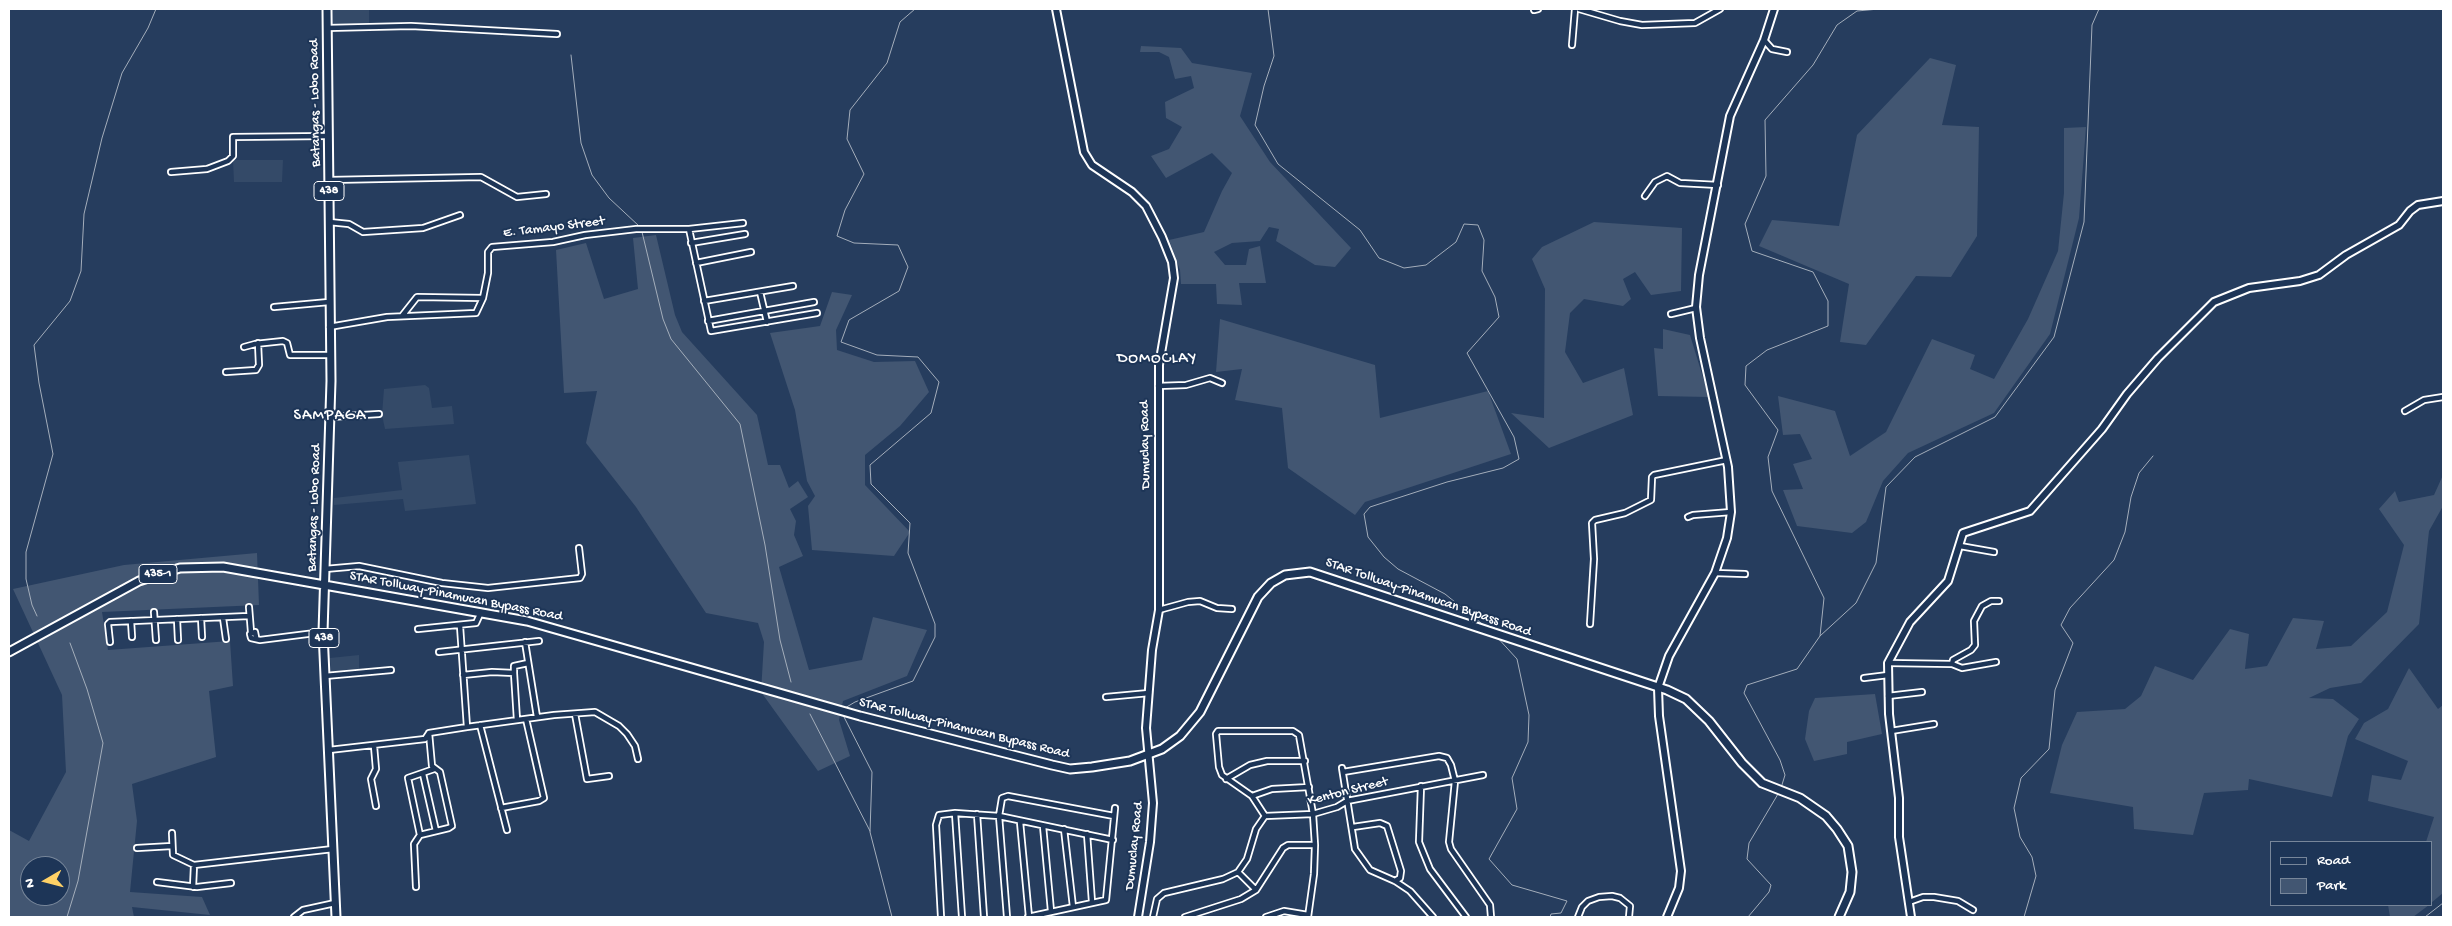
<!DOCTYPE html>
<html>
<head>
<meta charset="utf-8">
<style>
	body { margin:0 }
	#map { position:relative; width:2452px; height:926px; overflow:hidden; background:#263d5e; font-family:"Gochi Hand",sans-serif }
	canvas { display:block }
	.frame { position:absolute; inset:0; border:10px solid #fff; pointer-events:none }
	.legend { position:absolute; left:2270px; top:841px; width:162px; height:65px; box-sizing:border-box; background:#1d3557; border:1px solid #77869a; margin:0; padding:6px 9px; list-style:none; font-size:15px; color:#fff }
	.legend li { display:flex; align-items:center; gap:10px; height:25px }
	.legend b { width:25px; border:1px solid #77869a }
	.north { position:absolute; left:20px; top:856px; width:50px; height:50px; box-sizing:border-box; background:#1d3557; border:1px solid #77869a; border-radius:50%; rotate:262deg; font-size:14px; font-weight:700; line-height:20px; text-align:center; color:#fff }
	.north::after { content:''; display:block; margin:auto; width:18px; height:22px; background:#ffd166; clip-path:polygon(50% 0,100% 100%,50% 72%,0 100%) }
</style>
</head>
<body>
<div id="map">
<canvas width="2452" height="926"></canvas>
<div class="frame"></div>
<ul class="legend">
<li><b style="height:6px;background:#1d3557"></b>Road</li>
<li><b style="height:14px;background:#425672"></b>Park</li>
</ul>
<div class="north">N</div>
</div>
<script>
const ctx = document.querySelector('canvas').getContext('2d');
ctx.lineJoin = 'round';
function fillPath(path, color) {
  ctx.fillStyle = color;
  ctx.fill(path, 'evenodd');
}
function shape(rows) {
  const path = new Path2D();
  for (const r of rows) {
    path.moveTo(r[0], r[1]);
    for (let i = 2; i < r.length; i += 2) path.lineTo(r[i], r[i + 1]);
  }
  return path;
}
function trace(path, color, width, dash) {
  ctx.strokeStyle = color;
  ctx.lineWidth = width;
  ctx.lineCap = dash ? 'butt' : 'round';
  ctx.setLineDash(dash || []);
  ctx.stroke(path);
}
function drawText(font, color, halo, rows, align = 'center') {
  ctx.font = font + ' "Gochi Hand",sans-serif';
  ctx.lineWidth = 4;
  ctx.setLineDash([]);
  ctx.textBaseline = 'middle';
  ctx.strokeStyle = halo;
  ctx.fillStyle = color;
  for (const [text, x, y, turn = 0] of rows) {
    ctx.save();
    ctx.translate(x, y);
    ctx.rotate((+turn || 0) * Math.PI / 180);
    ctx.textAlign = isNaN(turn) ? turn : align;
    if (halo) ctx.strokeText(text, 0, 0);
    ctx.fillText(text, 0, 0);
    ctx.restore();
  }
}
fillPath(shape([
	[333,9,369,9,369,24,333,26],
	[233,160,283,160,282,182,234,182],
	[425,385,429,388,432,408,452,406,454,424,385,429,382,415,384,389],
	[469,455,476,504,405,511,403,499,334,505,334,498,402,490,398,462],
	[359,655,359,672,331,674,330,658]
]), '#344a68');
fillPath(shape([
	[1141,46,1181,48,1192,63,1252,73,1240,116,1270,162,1351,248,1335,267,1315,265,1276,241,1279,229,1269,227,1260,241,1232,243,1214,252,1225,265,1246,265,1249,249,1260,246,1266,283,1239,283,1242,305,1217,304,1216,284,1181,284,1180,270,1169,240,1204,232,1222,191,1232,173,1212,153,1166,178,1151,156,1169,149,1182,127,1166,118,1165,102,1194,88,1191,76,1175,79,1169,57,1159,52,1140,52],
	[1930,58,1956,65,1942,125,1979,127,1977,236,1951,277,1916,276,1866,345,1840,342,1849,284,1759,246,1772,220,1839,226,1857,135],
	[2086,127,2079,218,2050,334,1994,413,1908,453,1883,481,1866,522,1852,533,1797,526,1783,490,1803,489,1793,464,1812,459,1800,434,1783,435,1778,396,1835,411,1850,456,1886,432,1932,339,1975,355,1970,369,1994,379,2028,319,2058,251,2064,193,2064,128],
	[1594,222,1682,228,1681,291,1651,295,1635,272,1623,279,1631,299,1623,306,1584,299,1570,313,1565,352,1583,383,1624,368,1633,415,1549,448,1511,413,1544,418,1545,289,1532,259,1542,247],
	[656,235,675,315,682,332,757,415,768,465,780,465,789,488,798,481,808,497,790,509,796,521,794,535,803,556,779,567,809,670,862,660,873,617,927,630,907,676,843,701,839,720,850,756,818,771,761,692,764,642,758,623,706,613,636,507,586,443,597,391,564,393,556,250,586,243,604,299,638,289,633,238],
	[832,292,852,295,836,330,837,350,874,362,915,361,929,392,900,426,865,455,865,485,910,532,894,556,812,550,808,506,815,496,807,481,795,410,770,333,820,326],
	[1220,319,1375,365,1380,418,1488,391,1511,454,1365,502,1355,515,1288,468,1282,408,1235,400,1242,369,1216,372],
	[1663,329,1690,335,1709,397,1658,396,1654,348,1663,349],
	[2443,475,2443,506,2429,531,2419,624,2361,683,2330,688,2309,698,2333,699,2359,719,2348,736,2332,797,2249,779,2248,790,2204,793,2193,835,2134,829,2133,807,2050,793,2062,745,2077,712,2125,709,2141,696,2155,666,2193,680,2230,629,2249,634,2245,669,2267,666,2293,618,2324,621,2316,649,2351,646,2387,612,2404,545,2379,509,2395,491,2399,502,2434,495],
	[257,553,259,605,102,612,108,650,230,641,233,686,209,691,216,757,132,784,137,821,130,892,202,897,210,915,132,907,134,917,9,917,9,830,29,841,66,772,62,695,13,589,124,565],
	[30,866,60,866,60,896,30,896],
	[2409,668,2438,709,2443,705,2443,893,2431,903,2431,842,2426,842,2434,817,2368,801,2372,775,2401,780,2408,761,2355,739,2364,723,2388,709],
	[1875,694,1882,734,1847,742,1847,754,1814,761,1805,739,1809,711,1815,698],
	[2388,905,2429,905,2413,917,2390,917]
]), '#425672');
trace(shape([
	[1268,9,1274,56,1264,86,1255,125,1278,164,1360,230,1379,258,1404,268,1426,265,1456,242,1464,224,1478,225,1484,240,1482,271,1495,297,1499,317,1467,353,1514,437,1519,459,1503,468,1447,482,1370,507,1364,514,1368,537,1384,557,1398,569,1445,594,1486,627],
	[571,55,581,143,592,175,609,198,639,226],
	[642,232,663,319,671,339,740,424,765,545,780,640,791,682],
	[37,616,32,605,26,579,26,552,53,454,39,383,34,345,70,301,81,271,84,214,102,138,122,73,148,28,156,9],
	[1496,636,1517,659,1529,715,1528,742,1512,778,1517,809,1489,859,1512,885,1567,901,1561,913,1551,914,1550,917],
	[1820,636,1856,603,1876,563,1886,487,1915,457,1995,417,2054,337,2084,222,2092,25,2099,9],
	[845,708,855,702,913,681,935,637,935,624,908,553,910,523,871,484,870,465,931,413,939,382,918,357,877,355,841,342,849,320,899,291,908,267,898,245,854,243,837,236,845,210,864,174,847,139,850,110,887,63,900,22,915,9],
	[810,714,870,831],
	[843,715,872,772,870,832,892,917],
	[1781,788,1785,775,1780,760,1744,693,1747,685,1797,669,1820,636,1824,598,1772,491,1768,457,1778,430,1745,385,1746,366,1767,350,1828,326,1828,301,1813,272,1752,251,1745,224,1766,176,1765,120,1813,65,1837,25,1857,11,1879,9],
	[67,917,78,881,103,743,87,689,70,643],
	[1748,917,1769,892,1771,885,1747,859,1749,843,1778,794],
	[2024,917,2036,876,2032,857,2020,837,2014,808,2021,778,2049,749,2055,690,2073,643,2061,625,2070,608,2114,560,2125,532,2131,497,2139,473,2153,456],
	[2425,917,2443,903]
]), '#a4aebb', 1);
const street = shape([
	[1579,9,1620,21,1642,25,1695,23,1720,9],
	[1534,10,1538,9],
	[327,28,411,26,557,34],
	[1764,40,1772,49,1787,52],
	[1572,45,1575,9],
	[171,172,207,169,228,161,233,156,233,137,328,136],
	[329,180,481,177,517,197,546,194],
	[1645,196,1655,182,1667,176,1680,183,1718,185],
	[329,222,349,224,363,232,423,228,460,215],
	[689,229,711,331,817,313],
	[691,243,745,234],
	[696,263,751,252],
	[760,292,767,322],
	[704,301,793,286],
	[274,307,329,302],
	[1671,314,1696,308],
	[402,316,417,297,483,298],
	[708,321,814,302],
	[329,327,387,317,476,313,483,298,488,273,488,252,492,247,553,242,585,235,636,229,689,229,743,223],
	[244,347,255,344,283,341,287,343,290,355,330,355],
	[226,372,256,370,259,365,258,343],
	[1158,386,1186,385,1210,378,1222,383],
	[2405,411,2424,400,2443,397],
	[330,417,379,414],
	[1688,517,1693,515,1731,512],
	[1960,546,1994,552],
	[325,569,359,566,442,583,488,588,580,578,582,574,579,548],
	[1715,573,1745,574],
	[249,607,251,632],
	[1159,610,1188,602,1200,601,1217,608,1232,609],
	[154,612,156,640],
	[201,618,202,637],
	[223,618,226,639],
	[177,619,178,640],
	[131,621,132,637],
	[1590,624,1594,559,1592,523,1595,520,1625,513,1651,500,1652,477,1654,475,1727,460],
	[460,626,467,727],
	[418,629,476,623,481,612],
	[256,637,255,632,250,634,251,638,260,640,323,632],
	[110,642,108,624,110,622,249,616],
	[525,642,537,717],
	[439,652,539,641],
	[1888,663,1952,664,1962,668,1996,662],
	[1952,664,1953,660,1971,650,1975,645,1974,621,1982,606,1991,601,1999,601],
	[514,673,514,666,528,663],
	[463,675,492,672,514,673,517,720],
	[325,676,391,670],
	[1864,678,1888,675],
	[1888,696,1922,692],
	[1106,697,1149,693],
	[575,714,587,779,609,776],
	[480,725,507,830],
	[1891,731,1934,724],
	[374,746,376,769,371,779,376,806],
	[329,750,425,739,429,733,467,727,554,715,595,712,619,726,627,734,635,746,638,759],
	[1342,768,1355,849,1370,870,1395,881,1410,891,1433,917],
	[1343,772,1439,756,1447,758,1451,765,1455,781,1449,842,1451,849,1490,905,1491,917],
	[423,774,436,831],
	[1226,779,1250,765,1267,761,1305,761],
	[1421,786,1419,842,1430,869,1466,917],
	[1252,796,1272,789,1309,787],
	[501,808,539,801,544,798,526,719],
	[955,813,962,917],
	[977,814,984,917],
	[1265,816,1252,796,1222,775,1219,767,1216,734,1218,731,1293,731,1299,735,1313,814,1315,845,1314,874,1308,917],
	[1265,816,1313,814,1337,807,1347,801,1483,775],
	[1020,822,1029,917],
	[1043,826,1051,911],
	[1353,827,1380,823,1387,826,1401,871,1400,878,1395,881],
	[1064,829,1073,907],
	[172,833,173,855,194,865,333,849],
	[1087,834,1092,902],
	[420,835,408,778,434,769],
	[137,848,172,846],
	[1238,872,1256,890],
	[157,882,197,887,231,883],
	[193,887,194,865],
	[416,887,414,844,420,835,449,828,452,826,440,772,432,766,429,733],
	[1909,902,1923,897,1934,897,1958,901,1973,910],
	[294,917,303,910,335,903],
	[941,917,936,825,939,815,955,813,999,816,1113,840],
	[1007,917,999,816,1002,798,1008,796,1114,816],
	[1028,917,1106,900,1115,808],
	[1153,917,1157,899,1164,893,1223,879,1238,872,1247,859,1256,829,1265,816],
	[1185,917,1241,899,1256,890,1283,848,1288,845,1315,845],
	[1266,917,1284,911,1308,915],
	[1578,917,1582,907,1588,901,1599,897,1612,896,1620,898,1630,906,1629,917]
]);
const secondary = shape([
	[1056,9,1084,152,1092,165,1132,192,1146,206,1162,237,1172,262,1174,278,1159,365,1159,610,1152,650,1146,728,1153,803,1150,842,1138,917],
	[1667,917,1679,888,1681,871,1659,716,1658,688,1669,656,1715,573,1727,538,1731,512,1728,467,1700,338,1696,307,1699,275,1730,116,1764,40,1774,9],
	[1911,917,1899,837,1899,798,1889,714,1888,663,1910,622,1948,581,1963,533,2030,511,2102,429,2127,394,2158,358,2214,302,2249,288,2300,281,2319,275,2346,255,2399,225,2410,211,2418,205,2443,201]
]);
const primary = shape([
	[327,9,331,381,323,632,336,917],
	[9,652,139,581,180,568,223,567,527,621,860,716,1052,765,1070,769,1092,767,1130,761,1162,749,1180,736,1200,712,1258,597,1271,583,1285,575,1310,572,1667,690,1686,699,1709,721,1742,763,1762,783,1800,798,1826,816,1837,829,1848,846,1852,872,1850,892,1839,917]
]);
trace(street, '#fff', 8);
trace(secondary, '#fff', 10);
trace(primary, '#fff', 11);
trace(street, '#1d3557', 4.5);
trace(secondary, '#1d3557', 6);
trace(primary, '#1d3557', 7);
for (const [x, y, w] of [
	[329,191,30],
	[158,574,38],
	[324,638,30]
]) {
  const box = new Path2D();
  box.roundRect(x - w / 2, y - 9.5, w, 19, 4);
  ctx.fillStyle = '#1d3557';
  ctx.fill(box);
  trace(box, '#fff', 1);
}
drawText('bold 12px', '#fff', null, [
	["438",329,191],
	["435-1",158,574],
	["438",324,638]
]);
drawText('14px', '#fff', '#1d3557', [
	["Batangas - Lobo Road",316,103,-91],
	["E. Tamayo Street",554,228,-7],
	["Dumuclay Road",1146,445,-91],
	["Batangas - Lobo Road",315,508,-88],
	["STAR Tollway-Pinamucan Bypass Road",456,597,11],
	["STAR Tollway-Pinamucan Bypass Road",1428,598,19],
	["STAR Tollway-Pinamucan Bypass Road",964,729,14],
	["Kenton Street",1348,792,-14],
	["Dumuclay Road",1135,846,-84]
]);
ctx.letterSpacing = '1px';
drawText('16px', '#fff', '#1d3557', [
	["DOMOCLAY",1157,360],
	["SAMPAGA",330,417]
]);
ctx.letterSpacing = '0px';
</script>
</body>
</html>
